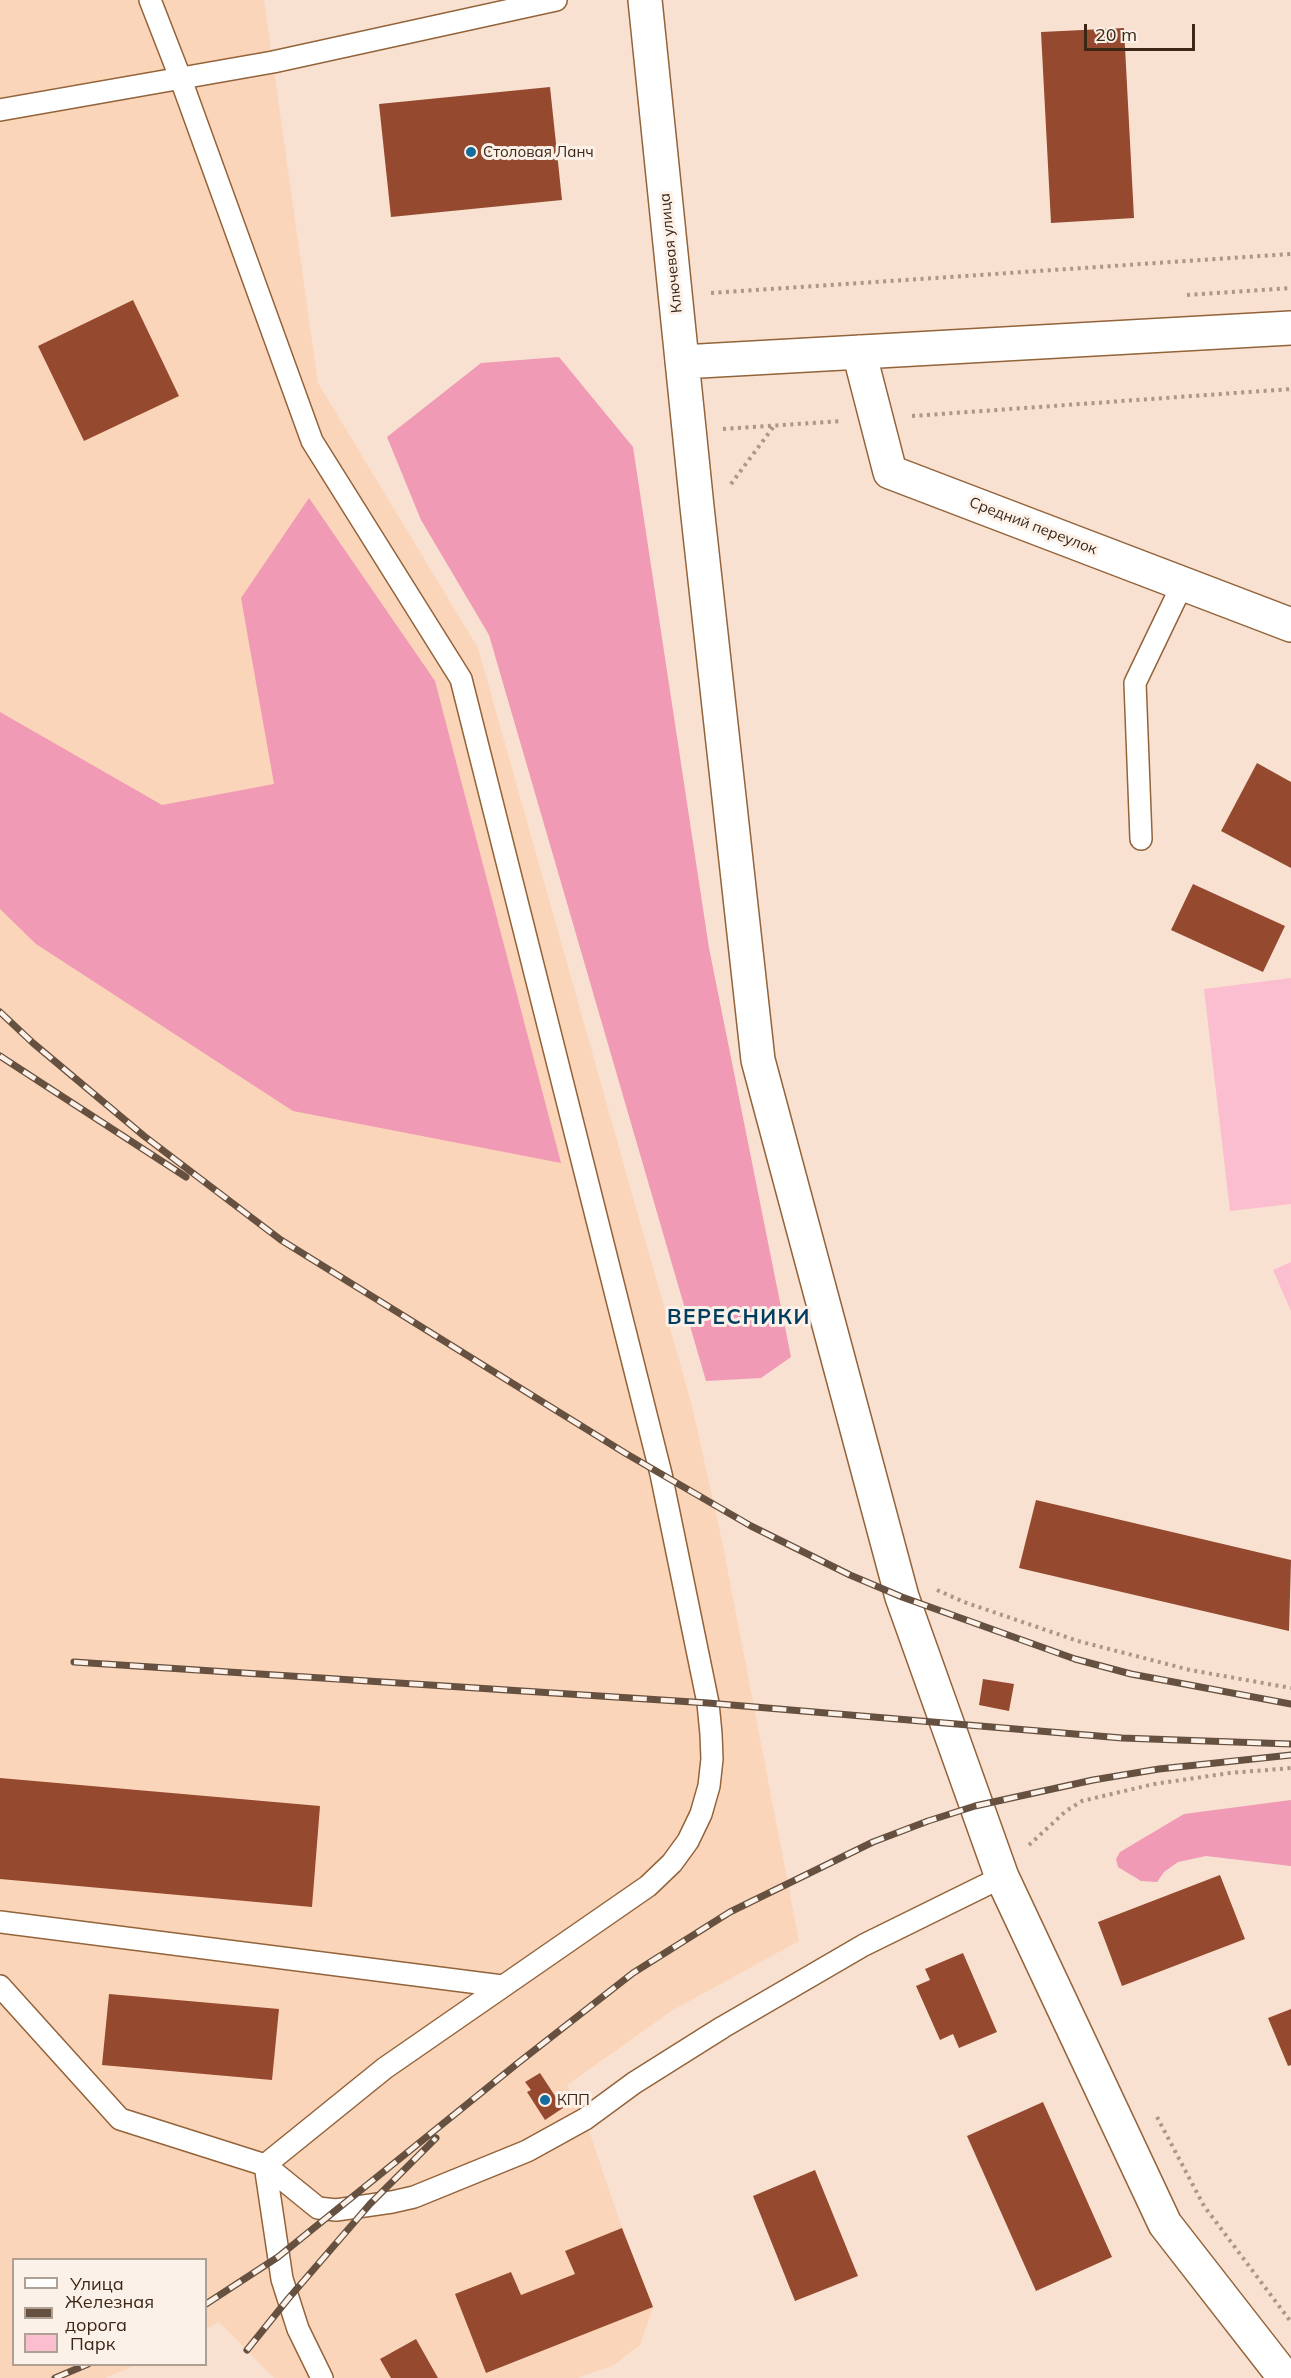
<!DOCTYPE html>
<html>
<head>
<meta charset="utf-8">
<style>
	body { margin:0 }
	#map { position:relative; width:1291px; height:2378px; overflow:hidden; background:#f8e1d0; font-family:Mulish,sans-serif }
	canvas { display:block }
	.legend { position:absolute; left:12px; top:2258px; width:195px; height:108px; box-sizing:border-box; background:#fcf1e8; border:2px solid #afa094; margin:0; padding:8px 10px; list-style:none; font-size:18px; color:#3c2716 }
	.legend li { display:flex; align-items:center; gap:12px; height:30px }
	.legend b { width:30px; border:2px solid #afa094 }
	.scale { position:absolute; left:1084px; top:24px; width:111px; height:27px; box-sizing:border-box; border:3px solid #3c2716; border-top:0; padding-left:8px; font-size:18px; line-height:21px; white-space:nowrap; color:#3c2716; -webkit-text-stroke:4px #fcf1e8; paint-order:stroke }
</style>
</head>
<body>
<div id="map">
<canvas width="1291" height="2378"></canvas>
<ul class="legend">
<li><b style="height:8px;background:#fff"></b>Улица</li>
<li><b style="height:8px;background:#665140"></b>Железная дорога</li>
<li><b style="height:16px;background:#fbbed0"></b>Парк</li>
</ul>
<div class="scale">20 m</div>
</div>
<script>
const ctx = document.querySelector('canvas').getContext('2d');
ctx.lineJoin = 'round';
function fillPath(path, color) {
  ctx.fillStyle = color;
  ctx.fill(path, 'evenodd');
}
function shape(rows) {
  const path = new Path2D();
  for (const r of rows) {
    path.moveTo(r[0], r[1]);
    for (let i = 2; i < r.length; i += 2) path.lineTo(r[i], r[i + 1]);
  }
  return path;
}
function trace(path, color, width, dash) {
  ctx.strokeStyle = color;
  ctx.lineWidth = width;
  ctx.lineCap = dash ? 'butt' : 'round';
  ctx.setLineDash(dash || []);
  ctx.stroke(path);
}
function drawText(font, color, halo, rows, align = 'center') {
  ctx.font = font + ' Mulish,sans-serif';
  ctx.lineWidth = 6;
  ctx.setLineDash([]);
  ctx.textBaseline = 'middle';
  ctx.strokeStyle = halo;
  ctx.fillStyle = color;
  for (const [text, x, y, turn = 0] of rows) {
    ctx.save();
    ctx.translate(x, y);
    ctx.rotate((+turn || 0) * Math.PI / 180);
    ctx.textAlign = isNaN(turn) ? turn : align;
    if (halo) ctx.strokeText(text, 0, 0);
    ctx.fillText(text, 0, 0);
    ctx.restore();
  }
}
fillPath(shape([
	[0,0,264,0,318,383,478,648,692,1406,722,1541,799,1941,673,2010,567,2085,585,2119,622,2228,653,2307,640,2345,614,2365,577,2378,274,2378,219,2322,206,2329,206,2260,14,2260,14,2364,136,2365,105,2378,0,2378]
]), '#fbd5b9');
fillPath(shape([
	[1291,978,1291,1204,1230,1211,1204,989],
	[1291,1262,1291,1311,1273,1270]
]), '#fbbed0');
fillPath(shape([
	[559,357,633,447,709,948,791,1357,761,1378,706,1381,489,635,421,520,387,437,481,363],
	[309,498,435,681,561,1163,293,1111,36,944,0,909,0,712,162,805,274,784,241,598],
	[1291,1800,1291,1866,1206,1856,1178,1862,1164,1872,1157,1882,1141,1881,1118,1867,1116,1859,1120,1852,1184,1814]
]), '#f09ab5');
fillPath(shape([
	[1124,28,1134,218,1051,223,1041,32],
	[550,87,562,200,391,217,379,104],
	[133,300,179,396,84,441,38,346],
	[1257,763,1291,782,1291,868,1221,831],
	[1193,884,1285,926,1263,972,1171,930],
	[1036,1500,1291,1560,1289,1631,1019,1568],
	[983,1679,1014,1684,1009,1711,979,1705],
	[0,1778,320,1806,312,1907,0,1879],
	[1220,1875,1245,1939,1122,1986,1098,1922],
	[963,1953,997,2032,959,2048,953,2034,940,2040,916,1986,930,1980,925,1969],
	[109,1994,279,2009,272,2080,102,2065],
	[1291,2009,1291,2065,1288,2066,1268,2018],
	[540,2073,563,2108,545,2120,527,2092,531,2090,525,2082],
	[1043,2102,1112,2257,1036,2291,967,2136],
	[815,2170,858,2276,795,2301,753,2196],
	[622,2228,653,2307,486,2373,455,2294,511,2272,521,2295,575,2274,565,2251],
	[416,2339,438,2378,391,2378,380,2359]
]), '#954a30');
const service = shape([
	[150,0,180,77,312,441,461,679,661,1474,708,1703,711,1734,712,1759,709,1786,701,1814,688,1841,672,1863,648,1886,385,2068,265,2165,282,2279,298,2329,322,2378],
	[0,110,273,62,556,0],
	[1141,839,1135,683,1183,583],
	[0,1922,502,1986],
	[0,1986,120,2119,265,2165,318,2208,336,2210,392,2202,414,2197,527,2151,585,2119,634,2083,723,2027,864,1945,1002,1877]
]);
const minor = shape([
	[645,0,697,507,758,1060,902,1597,1002,1877,1165,2224,1285,2378],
	[859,352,890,472,1291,625],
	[682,362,1291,328]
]);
trace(service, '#93633a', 24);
trace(minor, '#93633a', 36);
trace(shape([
	[711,293,1291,254],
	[1187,295,1291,288],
	[912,416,1291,389],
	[723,429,841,421],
	[731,484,774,426],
	[937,1590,964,1602,1078,1641,1190,1670,1291,1688],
	[1029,1845,1066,1811,1082,1801,1154,1784,1230,1773,1291,1768],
	[1157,2117,1204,2206,1291,2322]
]), '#ac9685', 4, [3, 4.5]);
trace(service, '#fff', 21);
trace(minor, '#fff', 33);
const rail = shape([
	[0,1012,33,1043,144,1136,281,1240,625,1453,751,1526,850,1575,902,1597,1075,1659,1131,1674,1291,1704],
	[0,1056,186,1177],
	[74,1662,708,1703,1122,1738,1291,1744],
	[206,2304,278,2257,518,2063,633,1973,730,1912,873,1842,928,1821,975,1806,1093,1780,1159,1769,1291,1755],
	[247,2350,288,2299,370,2204,436,2138],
	[55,2378,88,2364]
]);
trace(rail, '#665140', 7);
trace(rail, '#fcf1e8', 4.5, [14]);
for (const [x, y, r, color] of [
	[471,152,6,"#156d9d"],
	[545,2100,6,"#156d9d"]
]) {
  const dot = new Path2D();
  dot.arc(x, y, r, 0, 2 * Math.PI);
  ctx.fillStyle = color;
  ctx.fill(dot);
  trace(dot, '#fcf1e8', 2);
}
drawText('15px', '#3c2716', '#fcf1e8', [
	["Столовая Ланч",483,152],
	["КПП",557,2100]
], 'left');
drawText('15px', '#3c2716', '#fcf1e8', [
	["Ключевая улица",671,253,-96],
	["Средний переулок",1033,526,21]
]);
ctx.letterSpacing = '1.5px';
drawText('bold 21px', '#003d5e', '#fcf1e8', [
	["ВЕРЕСНИКИ",739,1318]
]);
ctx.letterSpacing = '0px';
</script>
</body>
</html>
